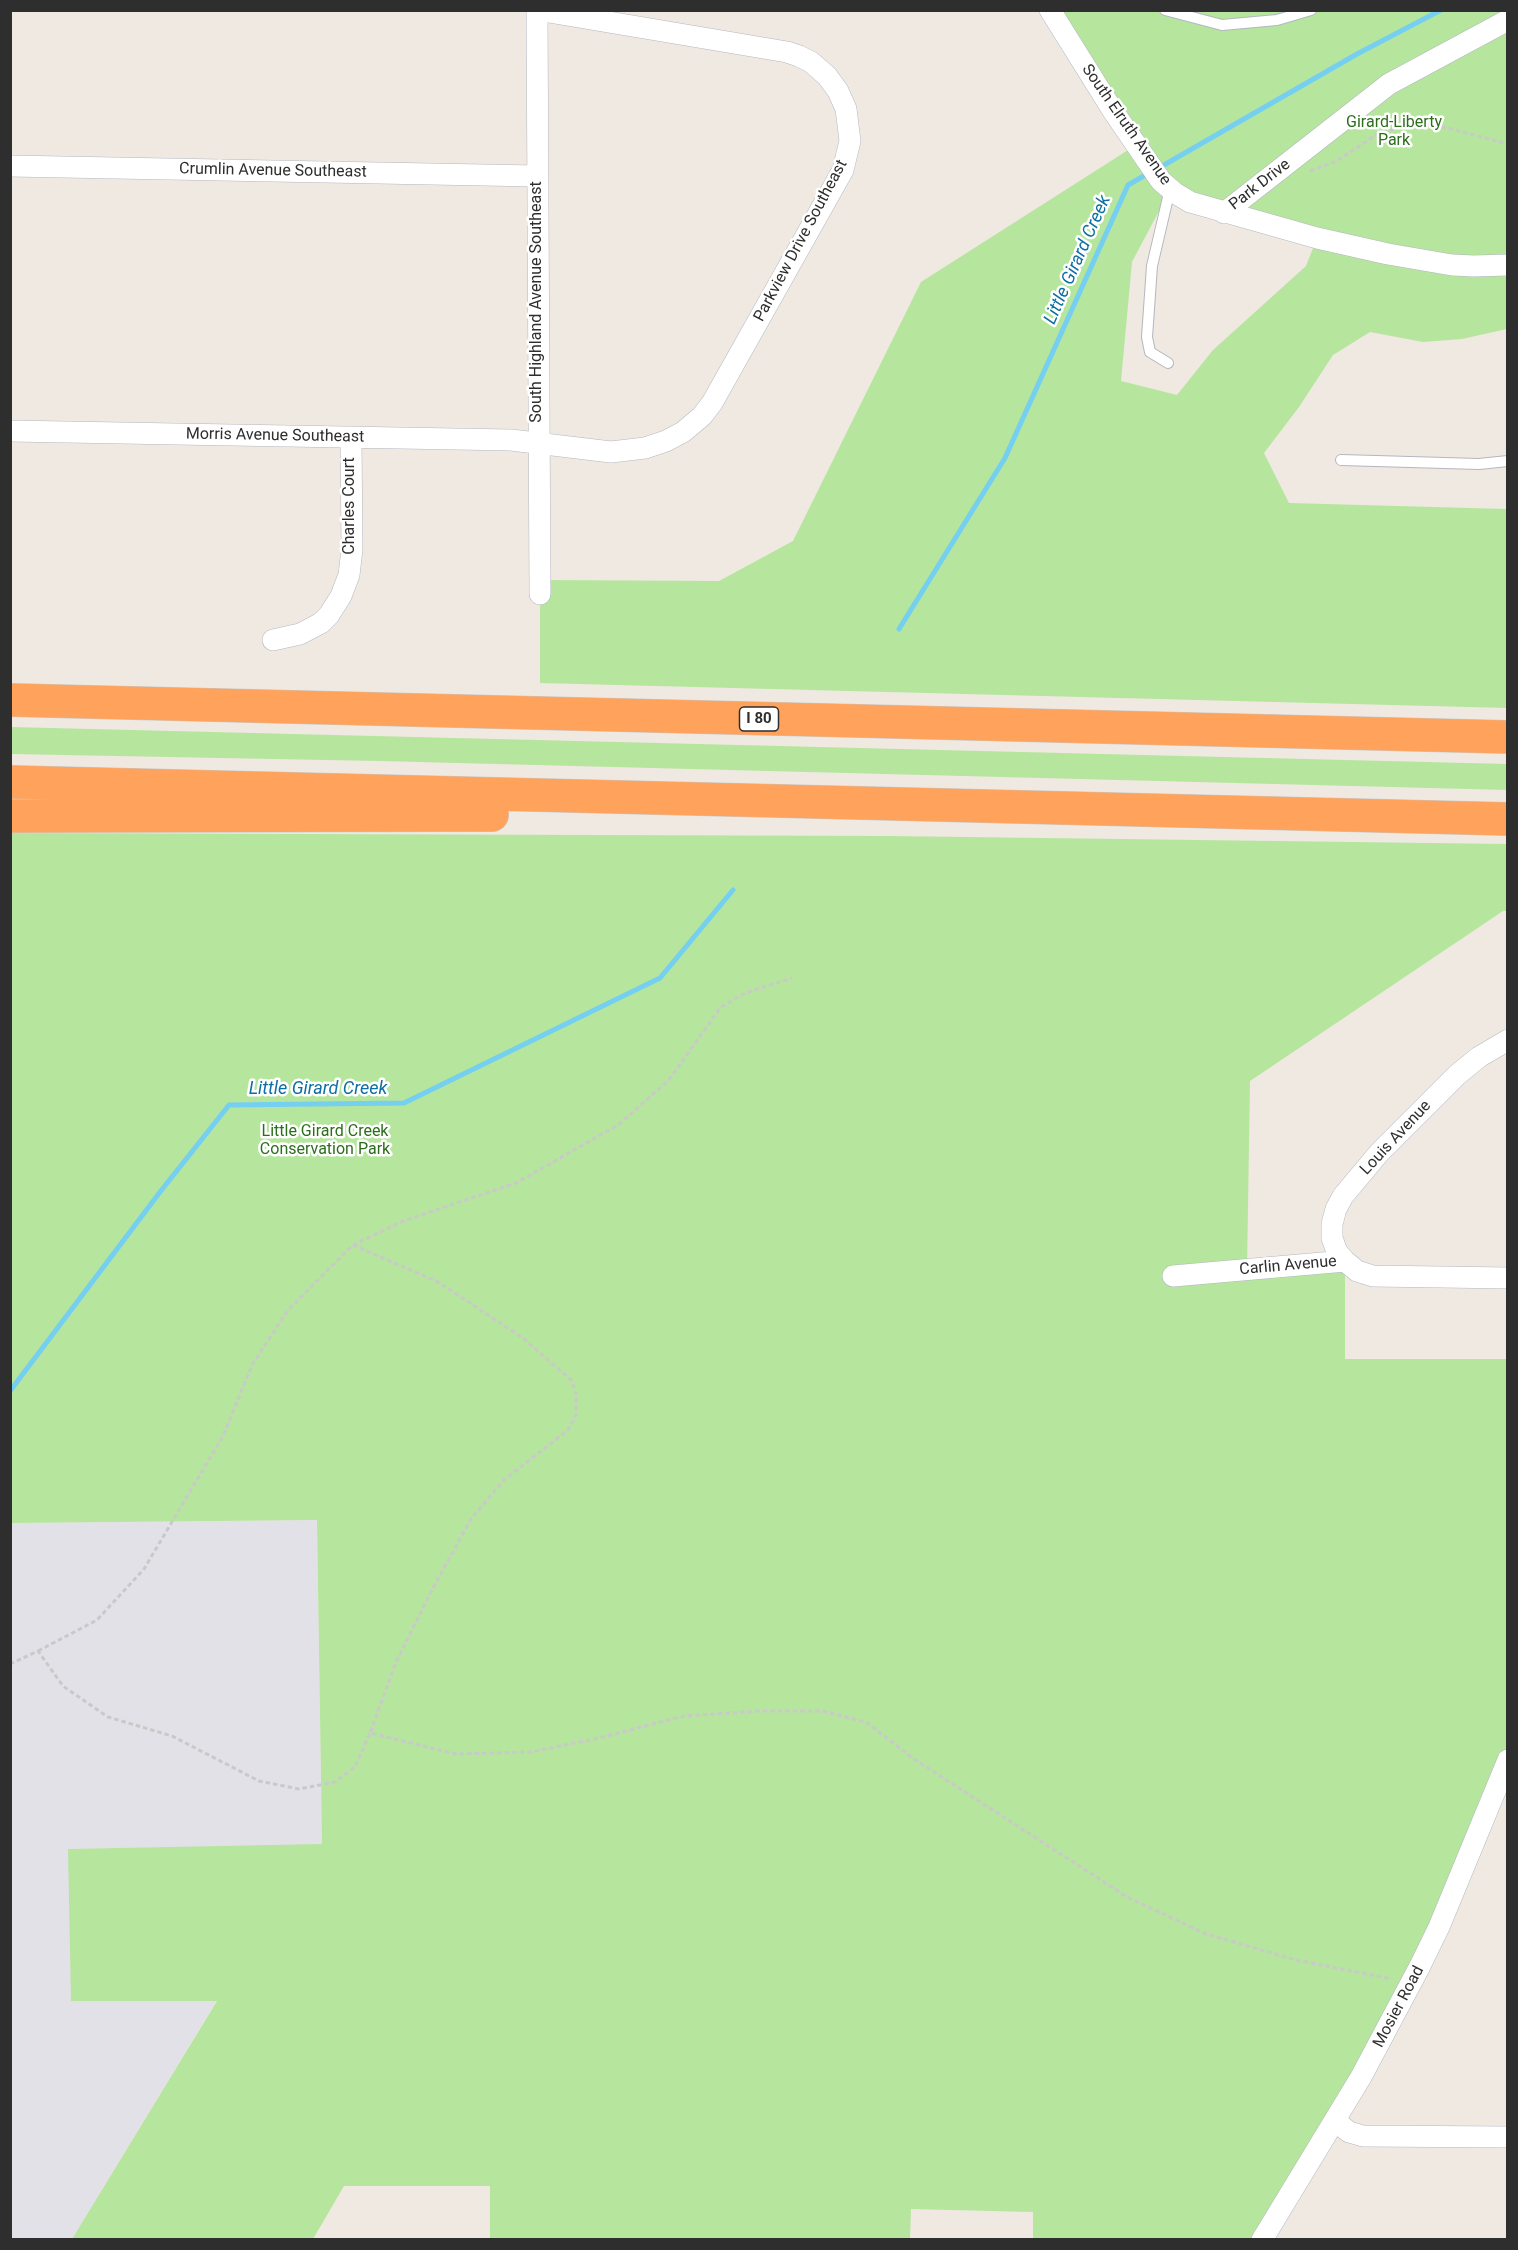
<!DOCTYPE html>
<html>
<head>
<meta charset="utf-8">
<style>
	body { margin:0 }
	#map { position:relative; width:1518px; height:2250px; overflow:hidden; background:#efe9e1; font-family:Roboto,sans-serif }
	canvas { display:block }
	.frame { position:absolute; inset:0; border:12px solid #2e2e2e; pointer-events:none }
</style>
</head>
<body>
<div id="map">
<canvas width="1518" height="2250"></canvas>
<div class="frame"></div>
</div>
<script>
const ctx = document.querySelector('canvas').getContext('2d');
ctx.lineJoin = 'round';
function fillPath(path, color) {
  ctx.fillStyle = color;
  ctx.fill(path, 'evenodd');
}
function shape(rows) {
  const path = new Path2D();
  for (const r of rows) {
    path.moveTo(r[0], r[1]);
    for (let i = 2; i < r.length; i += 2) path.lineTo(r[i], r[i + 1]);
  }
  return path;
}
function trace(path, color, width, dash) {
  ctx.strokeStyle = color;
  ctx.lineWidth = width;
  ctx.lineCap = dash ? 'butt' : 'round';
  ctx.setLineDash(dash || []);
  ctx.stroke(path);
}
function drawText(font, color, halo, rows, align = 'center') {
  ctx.font = font + ' Roboto,sans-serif';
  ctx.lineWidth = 5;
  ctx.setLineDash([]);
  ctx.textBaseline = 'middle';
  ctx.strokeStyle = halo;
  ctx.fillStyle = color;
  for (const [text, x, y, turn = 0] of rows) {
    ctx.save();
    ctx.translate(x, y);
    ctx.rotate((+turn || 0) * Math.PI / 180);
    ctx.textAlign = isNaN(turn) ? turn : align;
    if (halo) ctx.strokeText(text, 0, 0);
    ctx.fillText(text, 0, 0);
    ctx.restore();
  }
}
fillPath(shape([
	[317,1520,322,1845,69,1849,217,2000,72,2239,11,2239,10,1523]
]), '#e3e1e8');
fillPath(shape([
	[1050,11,1507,11,1507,329,1462,339,1423,342,1370,332,1333,355,1299,407,1264,453,1289,503,1507,509,1507,708,540,683,540,580,719,581,793,541,921,282,1136,145],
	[1170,190,1317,238,1306,266,1213,350,1177,395,1121,381,1132,262],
	[10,727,1507,764,1508,790,380,761,11,754],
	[10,833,888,836,1507,844,1507,911,1503,911,1250,1081,1247,1269,1345,1261,1345,1359,1508,1359,1507,1760,1439,1927,1262,2239,1033,2239,1033,2212,911,2209,910,2239,490,2239,490,2186,344,2186,313,2239,72,2239,217,2001,71,2001,68,1849,322,1844,317,1520,11,1523]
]), '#b6e59e');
trace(shape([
	[1157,169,1357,54,1441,10],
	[899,629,1005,458,1128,185,1149,173],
	[10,1391,160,1192,229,1105,404,1103,660,978,733,890]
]), '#75cff0', 5);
const service = shape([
	[1165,10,1222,25,1277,20,1311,10],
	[1168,363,1150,352,1147,337,1152,266,1170,189],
	[1341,460,1479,464,1508,461]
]);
const minor = shape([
	[537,10,540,594],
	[1050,10,1113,111,1161,181,1175,193,1190,202,1317,238,1388,254,1452,265,1474,266,1508,265],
	[10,166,536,176],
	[1224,213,1389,84,1508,20],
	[10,431,511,440,611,452,645,448,666,441,683,432,702,416,712,403,843,170,850,141,846,109,838,91,827,76,811,62,799,56,787,52,537,10],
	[273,640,300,634,321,623,329,615,341,596,349,575,352,549,351,438],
	[1345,1261,1337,1252,1332,1238,1332,1224,1336,1209,1343,1196,1379,1153,1457,1075,1479,1057,1508,1040],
	[1173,1276,1345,1261,1357,1271,1373,1276,1508,1278],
	[1335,2121,1349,2132,1363,2136,1508,2137],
	[1262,2240,1361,2077,1420,1966,1439,1927,1508,1760]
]);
const motorway = shape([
	[10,700,1508,737],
	[10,782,1508,819],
	[10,816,492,815]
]);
trace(service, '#b4b7c1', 12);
trace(minor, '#b4b7c1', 22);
trace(motorway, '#c9c9c9', 34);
trace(shape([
	[1310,171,1335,162,1376,135,1397,128,1424,124,1448,128,1508,144],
	[353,1245,438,1282,523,1338,571,1380,576,1393,576,1415,568,1430,504,1480,471,1519,433,1588,396,1662,370,1733],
	[38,1651,97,1620,144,1569,223,1436,252,1365,288,1310,353,1245,403,1221,516,1183,618,1125,668,1081,721,1007,745,993,792,978],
	[10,1664,38,1651,63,1686,108,1717,172,1736,259,1781,299,1789,335,1782,355,1767,370,1733,456,1754,531,1752,595,1739,684,1716,760,1711,822,1711,866,1722,914,1759,1127,1897,1206,1934,1296,1960,1392,1979]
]), '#c9c9c9', 3, [4.5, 3]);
trace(service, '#fff', 10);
trace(minor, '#fff', 21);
trace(motorway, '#ffa35c', 33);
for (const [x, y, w] of [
	[759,719,39]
]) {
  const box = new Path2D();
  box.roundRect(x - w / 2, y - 12, w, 24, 4.5);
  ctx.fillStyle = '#fff';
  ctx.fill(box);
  trace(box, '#2e2e2e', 1.5);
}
drawText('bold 15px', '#2e2e2e', null, [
	["I 80",759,719]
]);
drawText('16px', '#2c6e1b', '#fff', [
	["Girard-Liberty",1394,123],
	["Park",1394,141],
	["Little Girard Creek",325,1132],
	["Conservation Park",325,1150]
]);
drawText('16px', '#2e2e2e', '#fff', [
	["South Elruth Avenue",1126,125,55],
	["Crumlin Avenue Southeast",273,171,1],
	["Park Drive",1260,185,-38],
	["Parkview Drive Southeast",801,241,-62],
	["South Highland Avenue Southeast",537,302,-90],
	["Morris Avenue Southeast",275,436,1],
	["Charles Court",350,506,-90],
	["Louis Avenue",1396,1138,-47],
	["Carlin Avenue",1288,1266,-5],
	["Mosier Road",1399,2007,-62]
]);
drawText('italic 18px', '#0d6fa3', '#fff', [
	["Little Girard Creek",1078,260,-66],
	["Little Girard Creek",318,1089]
]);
</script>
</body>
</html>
